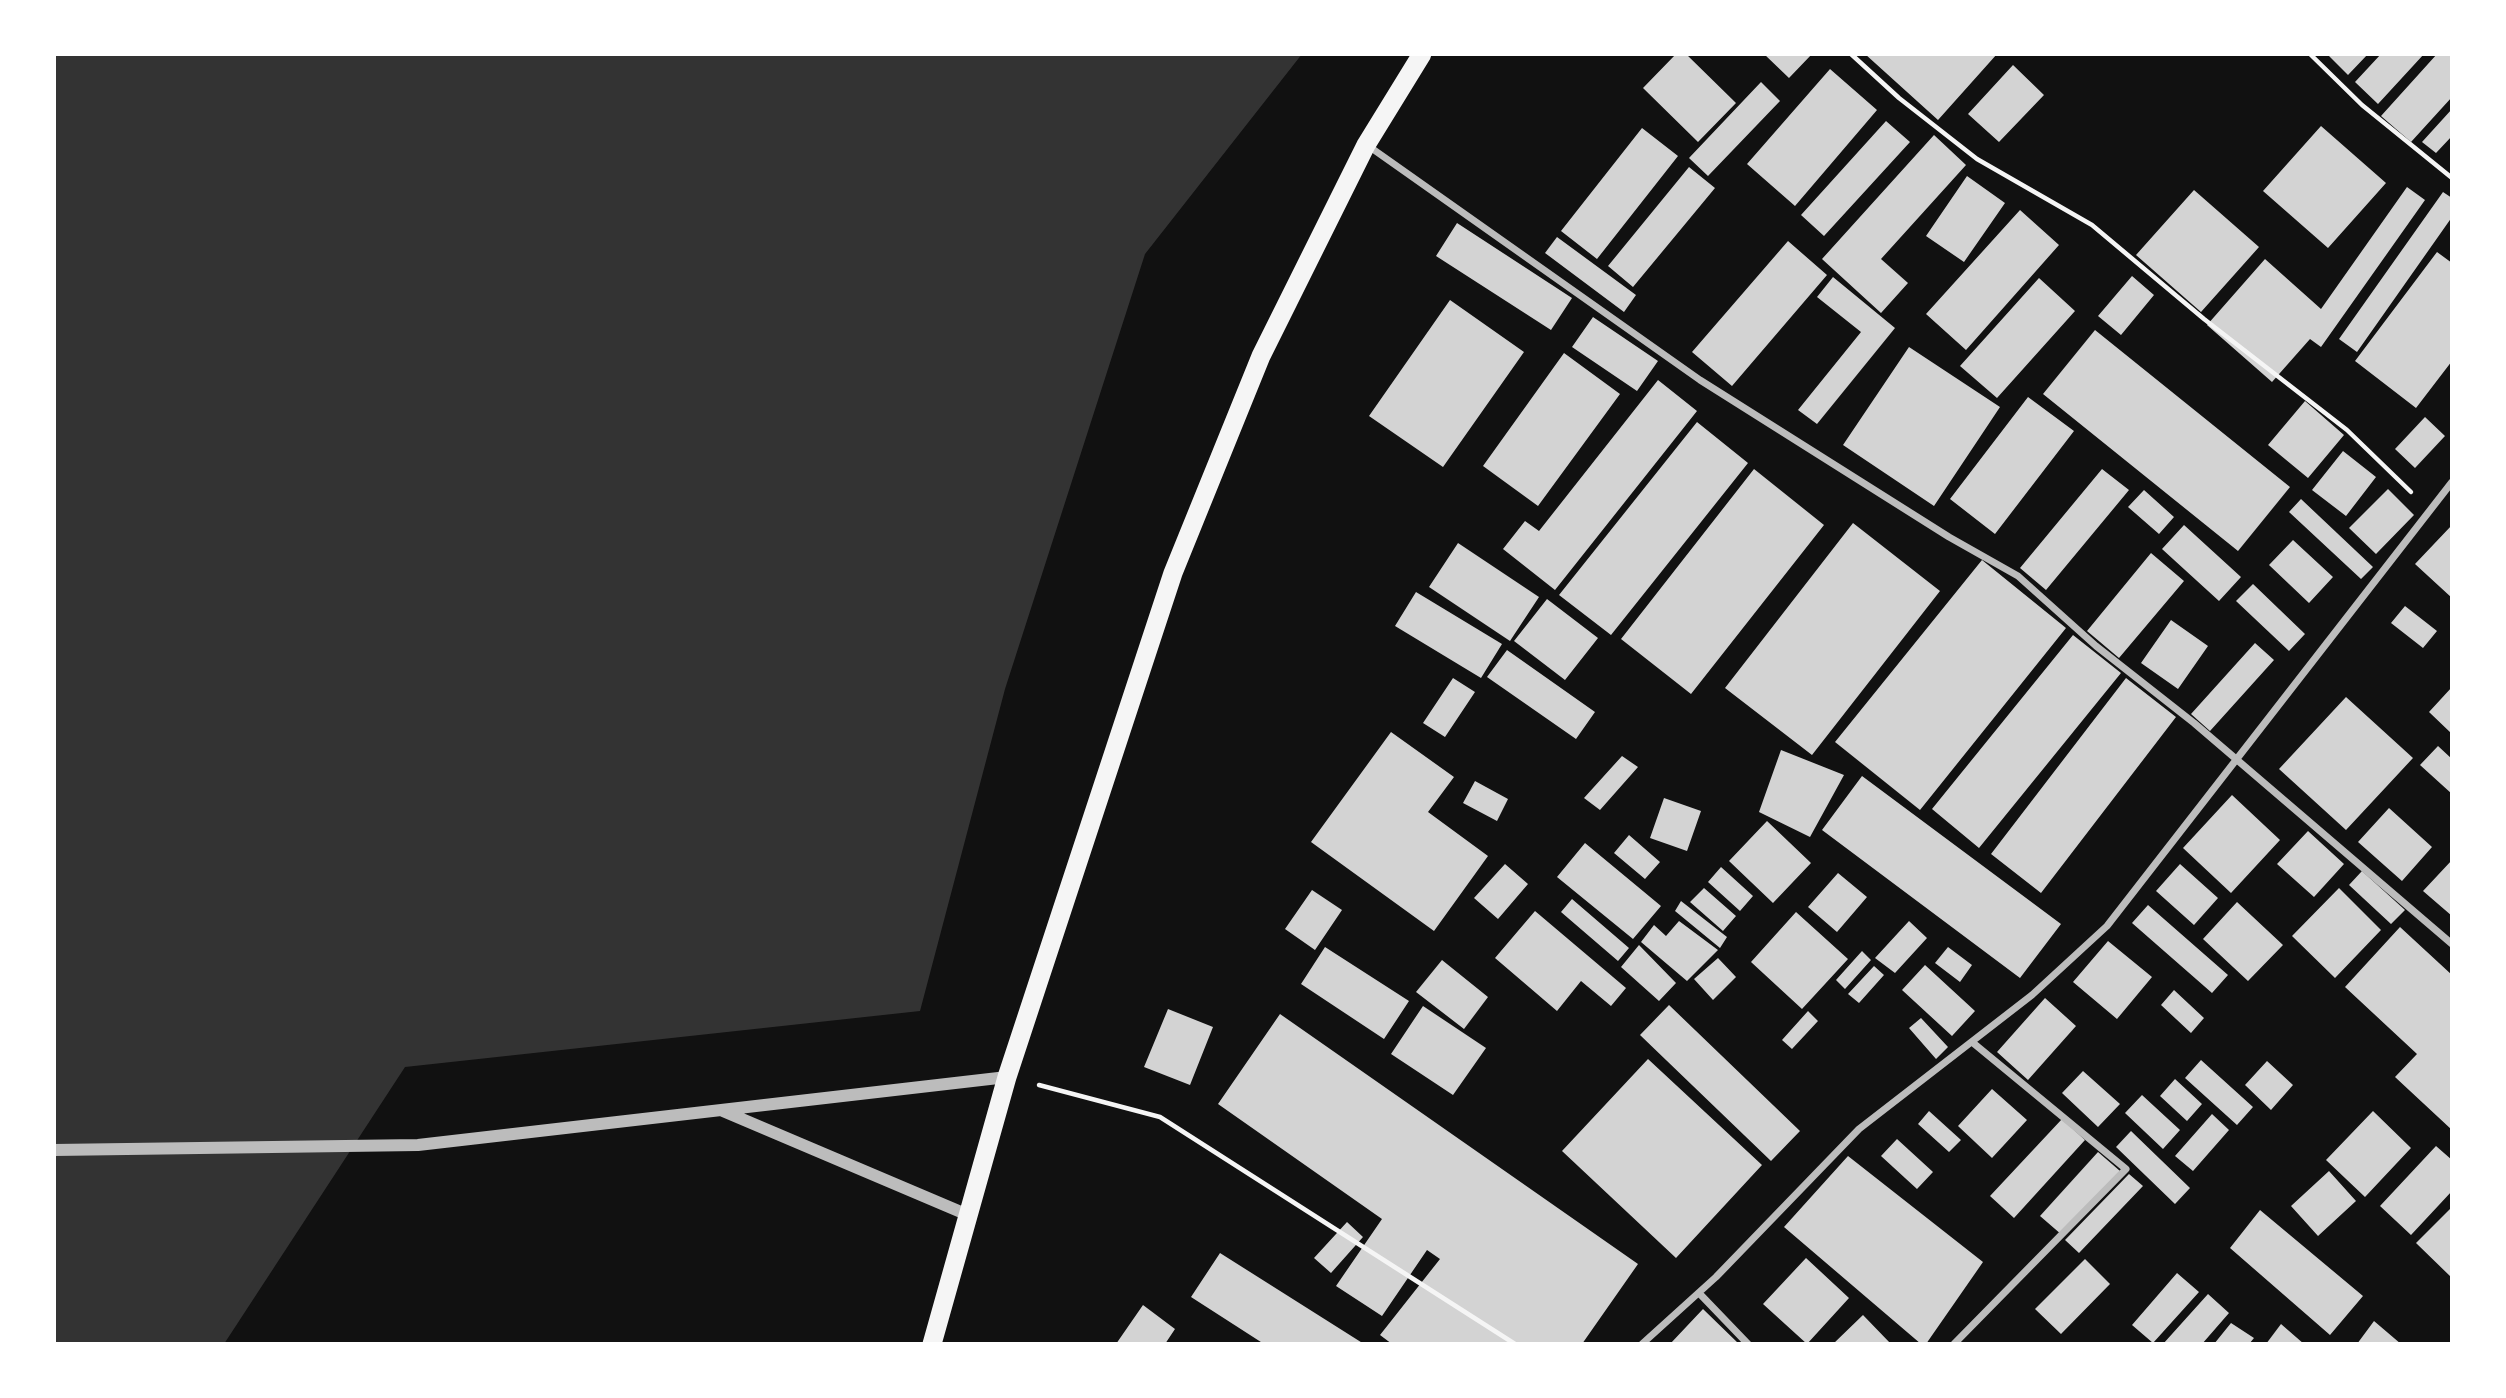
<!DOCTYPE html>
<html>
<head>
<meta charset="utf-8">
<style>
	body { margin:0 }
	#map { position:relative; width:2506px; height:1398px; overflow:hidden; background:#111; font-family:"Libre Baskerville",serif }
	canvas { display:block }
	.frame { position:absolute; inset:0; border:56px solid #fff; pointer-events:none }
</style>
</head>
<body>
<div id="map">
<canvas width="2506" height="1398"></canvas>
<div class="frame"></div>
</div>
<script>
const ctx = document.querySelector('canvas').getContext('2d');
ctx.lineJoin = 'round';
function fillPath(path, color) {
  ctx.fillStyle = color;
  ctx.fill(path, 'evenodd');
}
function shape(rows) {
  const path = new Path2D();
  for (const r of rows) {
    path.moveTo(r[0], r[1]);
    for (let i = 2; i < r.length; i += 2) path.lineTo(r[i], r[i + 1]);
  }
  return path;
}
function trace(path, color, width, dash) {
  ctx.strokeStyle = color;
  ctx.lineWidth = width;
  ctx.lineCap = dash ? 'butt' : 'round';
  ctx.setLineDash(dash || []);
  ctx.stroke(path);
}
fillPath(shape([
	[54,54,1302,54,1145,254,1005,689,920,1011,405,1067,224,1344,54,1344]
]), '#333');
fillPath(shape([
	[1676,54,1686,54,1736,103,1698,142,1643,88],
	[1764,54,1812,54,1789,78],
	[1865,54,1997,54,1938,120],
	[2327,54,2368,54,2348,75],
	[2381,54,2424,54,2378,104,2355,82],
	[2437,54,2452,54,2452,97,2411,142,2381,116],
	[2013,65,2044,95,1999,142,1968,114],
	[1830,69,1877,110,1795,206,1747,164],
	[1761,82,1780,101,1708,176,1689,158],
	[2452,109,2452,136,2436,153,2422,142],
	[1886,121,1910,142,1824,236,1801,215],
	[2321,126,2386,183,2328,248,2263,191],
	[1642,128,1678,156,1597,259,1561,231],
	[1934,135,1966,165,1881,259,1908,283,1881,313,1822,259],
	[1689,167,1715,188,1633,287,1608,266],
	[1967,176,2005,203,1964,262,1926,236],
	[2407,187,2425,200,2321,347,2310,339,2272,382,2207,325,2265,259,2321,309],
	[2194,190,2259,247,2201,312,2136,255],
	[2443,192,2452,198,2452,217,2357,352,2339,339],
	[2020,210,2059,245,1966,350,1926,314],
	[1457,223,1572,298,1551,330,1436,256],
	[1557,237,1636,295,1624,312,1545,253],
	[1788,241,1827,275,1732,386,1692,352],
	[2437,252,2452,263,2452,361,2416,408,2355,361],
	[2132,276,2154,295,2121,335,2098,316],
	[1833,277,1895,328,1817,424,1798,410,1861,332,1817,297],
	[2039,278,2075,311,1997,398,1960,366],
	[1450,300,1524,352,1443,467,1369,416],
	[1593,317,1658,361,1637,391,1572,347],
	[2095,330,2290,487,2238,551,2043,394],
	[1909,347,2000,407,1934,506,1843,445],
	[1564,353,1620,394,1538,506,1483,466],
	[1658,380,1697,411,1555,590,1503,549,1525,521,1539,531],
	[2028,397,2074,431,1995,534,1950,499],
	[2305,401,2344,435,2308,478,2268,445],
	[2425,417,2445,436,2415,468,2395,449],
	[1697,422,1748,463,1611,635,1559,595],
	[2343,451,2376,477,2346,516,2312,490],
	[1754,469,1824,525,1691,694,1621,639],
	[2102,469,2129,490,2046,590,2020,568],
	[2388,489,2414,515,2376,554,2349,528],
	[2144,490,2174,517,2159,534,2128,507],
	[2301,499,2373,567,2361,579,2289,512],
	[1853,523,1940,591,1812,755,1725,688],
	[2184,525,2241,577,2219,601,2162,549],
	[2452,525,2452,598,2415,564],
	[2293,540,2333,577,2309,603,2269,565],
	[1458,543,1539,597,1510,641,1429,587],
	[2151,553,2184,581,2119,658,2087,631],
	[1982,560,2066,628,1920,810,1835,742],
	[2253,584,2305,634,2289,651,2236,601],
	[1416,592,1502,644,1481,678,1395,626],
	[1547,599,1598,638,1565,680,1514,641],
	[2405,606,2437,631,2423,648,2391,623],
	[2171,620,2208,646,2178,689,2141,663],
	[2073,635,2121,673,1979,848,1932,809],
	[2255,643,2274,660,2210,731,2191,714],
	[1507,650,1595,712,1576,739,1487,677],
	[1453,678,1475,692,1445,737,1423,723],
	[2126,678,2176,717,2041,893,1991,854],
	[2452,687,2452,734,2429,712],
	[2346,697,2413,758,2346,830,2279,769],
	[1391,732,1454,777,1428,812,1488,856,1434,931,1311,842],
	[2438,746,2452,759,2452,794,2420,765],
	[1781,750,1844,775,1810,837,1759,812],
	[1622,756,1638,767,1600,810,1584,798],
	[1862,776,2061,924,2020,978,1822,830],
	[1475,781,1508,799,1497,821,1463,803],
	[2232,795,2280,840,2231,893,2183,848],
	[1664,798,1701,811,1687,851,1650,838],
	[2389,808,2432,847,2402,881,2358,842],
	[1767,821,1811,863,1773,903,1729,861],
	[2308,831,2344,864,2314,897,2277,864],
	[1629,835,1660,862,1645,879,1614,853],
	[1585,843,1661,906,1633,939,1557,877],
	[2452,860,2452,916,2423,891],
	[1505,864,1528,884,1498,919,1474,898],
	[2180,864,2218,898,2194,925,2156,891],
	[1721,867,1753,896,1740,911,1708,882],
	[2362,871,2405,910,2391,924,2349,885],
	[1838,873,1867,897,1837,932,1808,907],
	[1704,888,1736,916,1723,931,1690,902],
	[2339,888,2381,930,2335,978,2292,936],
	[1312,890,1342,910,1315,950,1285,929],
	[1572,899,1629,948,1618,961,1561,912],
	[1681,901,1727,937,1720,948,1675,911],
	[2237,902,2283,945,2248,981,2203,939],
	[2148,905,2228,975,2212,993,2132,923],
	[1535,911,1626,988,1611,1006,1581,981,1557,1011,1495,958],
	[1796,912,1848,959,1802,1009,1751,962],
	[1679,921,1718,950,1687,981,1641,942,1654,925,1666,936],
	[1909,921,1927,938,1895,973,1875,958],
	[2400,927,2452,975,2452,1130,2395,1077,2417,1054,2345,987],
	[2108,941,2152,977,2117,1019,2073,982],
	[1639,945,1676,983,1659,1001,1621,967],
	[1325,947,1409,1001,1384,1039,1301,984],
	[1948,947,1972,965,1960,982,1935,963],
	[1862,951,1871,960,1845,989,1836,980],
	[1718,958,1736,977,1713,1000,1694,979],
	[1442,960,1488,997,1464,1029,1416,992],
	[1925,965,1975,1011,1952,1036,1902,990],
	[1874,966,1884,975,1859,1003,1848,994],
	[2174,990,2204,1018,2191,1033,2161,1005],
	[2045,998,2076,1026,2028,1080,1997,1052],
	[1669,1005,1800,1131,1771,1161,1640,1035],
	[1423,1006,1486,1048,1453,1095,1391,1054],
	[1168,1009,1213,1027,1190,1085,1144,1067],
	[1808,1011,1818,1021,1792,1049,1782,1040],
	[1280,1014,1638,1264,1582,1344,1392,1344,1380,1335,1440,1259,1427,1250,1382,1316,1336,1286,1382,1219,1218,1104],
	[1921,1018,1948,1047,1936,1059,1909,1028],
	[1648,1059,1762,1165,1676,1258,1562,1151],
	[2201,1060,2253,1107,2237,1125,2185,1078],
	[2267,1061,2293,1085,2271,1110,2245,1085],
	[2083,1071,2120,1104,2098,1127,2062,1093],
	[2175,1079,2202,1104,2187,1121,2160,1096],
	[1992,1089,2027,1120,1992,1158,1958,1126],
	[2142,1095,2180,1130,2163,1149,2125,1113],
	[1929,1111,1961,1140,1949,1152,1918,1124],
	[2373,1111,2411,1148,2365,1197,2326,1160],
	[2212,1114,2229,1130,2193,1171,2175,1156],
	[2062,1119,2085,1140,2014,1218,1990,1196],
	[2131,1131,2190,1188,2175,1204,2116,1147],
	[1897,1139,1933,1172,1917,1189,1881,1156],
	[2436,1146,2452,1160,2452,1191,2411,1235,2380,1206],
	[2098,1152,2120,1171,2062,1235,2040,1216],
	[1848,1156,1983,1262,1926,1344,1921,1344,1784,1227],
	[2329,1171,2356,1201,2318,1236,2291,1206],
	[2129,1174,2143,1186,2079,1253,2065,1240],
	[2452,1207,2452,1278,2416,1243],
	[2260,1210,2363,1296,2330,1335,2230,1248],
	[1347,1222,1363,1237,1331,1273,1314,1258],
	[1220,1253,1364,1344,1264,1344,1191,1297],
	[1806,1258,1849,1298,1807,1344,1763,1304],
	[2085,1259,2110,1284,2061,1334,2035,1309],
	[2177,1273,2199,1292,2153,1343,2132,1325],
	[2208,1294,2229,1313,2202,1344,2163,1344],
	[1143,1305,1175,1329,1165,1344,1116,1344],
	[1703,1309,1739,1344,1670,1344],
	[1863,1315,1891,1344,1833,1344],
	[2374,1321,2401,1344,2357,1344],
	[2231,1323,2254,1338,2249,1344,2214,1344],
	[2281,1324,2304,1344,2266,1344]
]), '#d3d3d3');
trace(shape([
	[1851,54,1899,98,1977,159,2092,225,2204,319,2347,430,2411,492],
	[2310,54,2362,105,2452,178],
	[1039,1085,1160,1117,1515,1344]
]), '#f5f5f5', 4.5);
trace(shape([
	[1367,145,1700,380,1949,537,2018,576,2096,646,2194,723,2452,944],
	[1699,1293,1748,1344],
	[1642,1344,1716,1277,1859,1129,2032,995,2107,926,2452,482],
	[1954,1344,2126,1169,1972,1042]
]), '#bcbcbc', 7);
trace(shape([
	[723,1111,968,1215],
	[54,1150,418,1145,1007,1077]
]), '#bcbcbc', 12);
trace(shape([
	[932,1344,1007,1077,1173,573,1261,356,1366,145,1422,54]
]), '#f5f5f5', 19);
</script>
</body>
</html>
